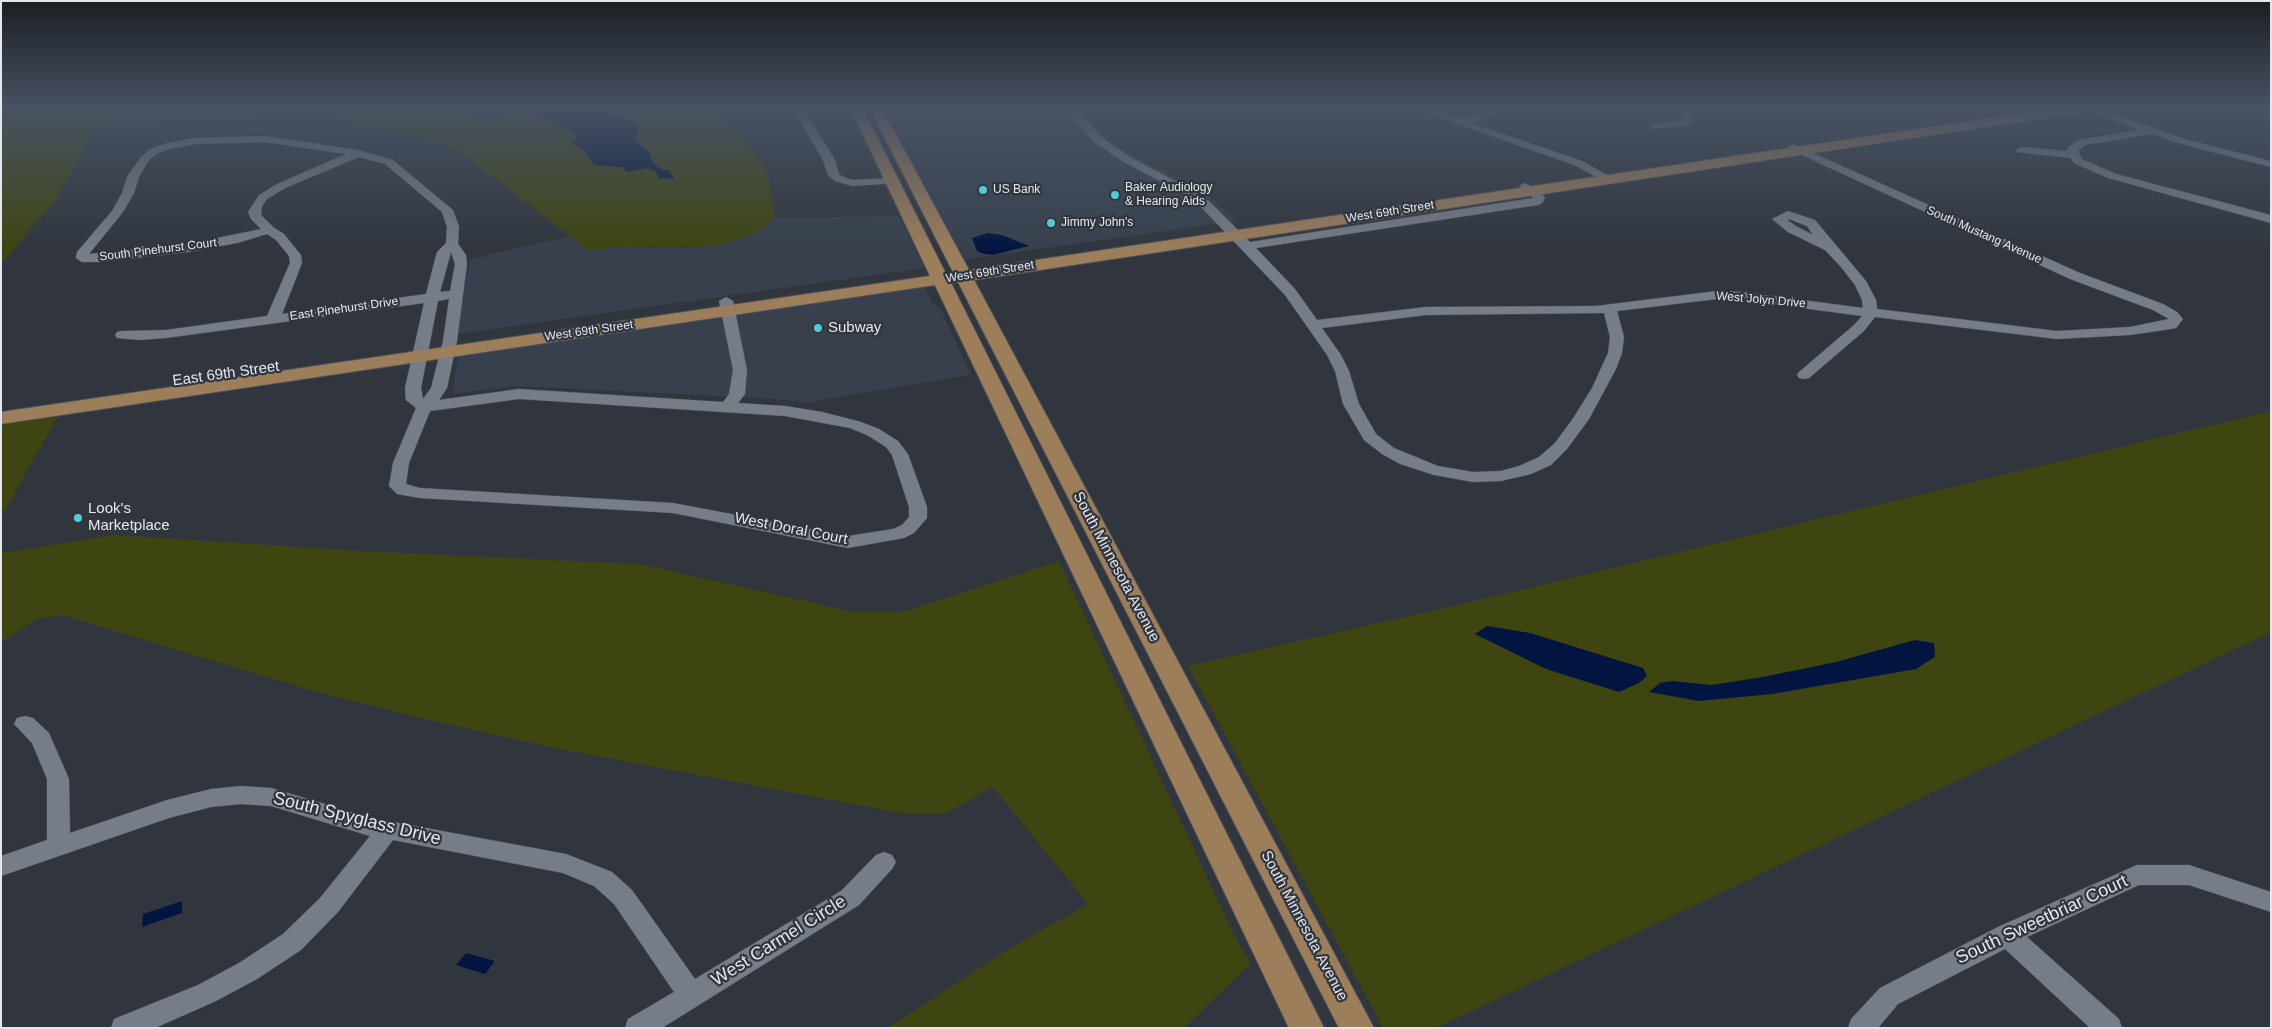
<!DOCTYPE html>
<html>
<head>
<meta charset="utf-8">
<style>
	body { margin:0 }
	#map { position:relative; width:2272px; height:1029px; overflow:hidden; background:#31363e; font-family:Helvetica,sans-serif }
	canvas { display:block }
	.frame { position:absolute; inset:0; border:2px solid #e4e7ec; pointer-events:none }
</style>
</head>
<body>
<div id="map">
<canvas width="2272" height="1029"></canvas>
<div class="frame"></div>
</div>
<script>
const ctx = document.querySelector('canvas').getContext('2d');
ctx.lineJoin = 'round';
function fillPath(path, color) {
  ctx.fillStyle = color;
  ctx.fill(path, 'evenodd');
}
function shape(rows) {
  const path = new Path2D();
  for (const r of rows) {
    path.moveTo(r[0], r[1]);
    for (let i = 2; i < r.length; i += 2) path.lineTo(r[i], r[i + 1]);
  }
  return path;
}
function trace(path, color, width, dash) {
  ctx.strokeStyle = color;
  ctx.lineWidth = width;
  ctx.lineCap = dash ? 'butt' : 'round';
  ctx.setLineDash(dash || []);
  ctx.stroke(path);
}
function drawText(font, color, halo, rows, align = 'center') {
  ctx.font = font + ' Helvetica,sans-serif';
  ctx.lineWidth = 4.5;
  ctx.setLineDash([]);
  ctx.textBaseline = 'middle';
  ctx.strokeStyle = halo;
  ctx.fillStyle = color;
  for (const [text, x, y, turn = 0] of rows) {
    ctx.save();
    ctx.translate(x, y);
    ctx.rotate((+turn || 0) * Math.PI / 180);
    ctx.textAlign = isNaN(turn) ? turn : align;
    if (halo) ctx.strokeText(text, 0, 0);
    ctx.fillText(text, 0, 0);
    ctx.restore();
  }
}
fillPath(shape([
	[882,107,1077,107,1108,142,1207,194,1236,221,963,260],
	[899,216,925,268,457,334,470,259,570,236,588,250,624,247,694,248,738,240,754,234,775,218],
	[925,287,933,304,940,308,971,375,805,403,777,399,515,386,452,394,458,356]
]), '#38404d');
fillPath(shape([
	[1,107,714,107,763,164,769,181,775,218,754,234,724,244,694,248,625,247,588,250,458,150,421,138,328,116,162,121,131,123,107,128,92,134,57,198,1,264],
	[2271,411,2271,632,1436,1028,1383,1028,1188,666,1449,607],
	[58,416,1,517,1,425],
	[115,535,362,551,639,564,854,612,906,611,1059,561,1235,937,1251,963,1184,1028,888,1028,1012,947,1088,904,993,787,946,813,901,813,549,747,430,720,313,691,62,615,37,619,1,642,1,553]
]), '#3e4510');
fillPath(shape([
	[478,107,590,107,614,114,613,116,630,120,630,122,639,126,635,141,649,152,653,163,660,169,670,171,670,174,674,176,672,179,659,178,655,171,647,168,627,172,623,167,594,165,585,151,571,142,577,138,571,131,538,117,531,110,512,111,495,115,479,115,470,113,468,110],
	[988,233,1002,235,1029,246,992,255,981,253,977,251,972,238],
	[1487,626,1530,633,1643,668,1647,676,1639,683,1619,692,1546,669,1475,634],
	[1915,640,1934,643,1935,657,1916,669,1772,694,1699,701,1649,692,1660,683,1672,681,1712,685,1763,677,1836,662],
	[182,901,182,913,142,927,143,914],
	[466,953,495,961,485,974,456,965]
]), '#021540');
const minor = shape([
	[792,107,802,107,835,160,839,174,843,177,853,180,893,178,897,179,899,181,897,183,852,186,835,181,828,175,823,160,792,107],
	[1065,107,1075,107,1101,137,1130,157,1196,192,1209,201,1250,242,1533,198,1519,186,1525,183,1540,191,1545,198,1542,203,1538,205,1256,248,1295,289,1317,320,1426,307,1596,306,1717,291,1741,292,1863,308,1862,300,1855,285,1841,267,1825,250,1788,232,1772,219,1788,211,1815,220,1866,281,1876,300,1877,309,2057,331,2130,327,2169,319,2153,310,2070,279,1789,149,1788,147,1793,144,2080,273,2163,304,2177,312,2183,319,2176,328,2171,329,2130,335,2057,339,1875,317,1864,331,1809,378,1804,379,1799,378,1797,375,1799,372,1854,325,1862,316,1741,300,1717,299,1617,311,1624,337,1622,353,1616,369,1589,419,1567,449,1551,465,1531,474,1501,481,1473,482,1434,475,1400,464,1382,454,1364,440,1343,404,1335,371,1327,355,1285,295,1201,207,1188,196,1122,161,1093,141,1065,107],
	[1789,219,1807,226,1813,235,1796,226,1787,220,1789,219],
	[1604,313,1610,337,1608,353,1592,388,1574,417,1555,443,1539,457,1519,466,1501,471,1473,472,1438,466,1394,448,1376,434,1359,404,1349,371,1341,355,1322,328,1426,315,1604,313],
	[1410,107,1425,107,1461,119,1496,107,1510,107,1471,123,1582,161,1614,179,1608,182,1604,181,1574,165,1410,107],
	[1674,107,1689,109,1693,117,1689,125,1651,129,1651,125,1681,120,1683,117,1681,113,1674,107],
	[1787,107,1799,107,1802,110,1797,113,1787,107],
	[2080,107,2095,107,2185,139,2271,161,2271,167,2177,143,2152,134,2085,145,2078,151,2082,159,2116,174,2271,215,2271,223,2108,178,2074,163,2071,158,2017,152,2016,150,2021,147,2067,151,2068,148,2078,140,2140,130,2080,107],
	[2247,107,2262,107,2271,110,2271,116,2247,107],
	[265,136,358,150,393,160,453,210,459,227,458,244,466,255,467,264,457,341,447,388,439,400,519,389,723,402,729,394,733,370,719,301,726,297,733,301,747,370,745,394,738,403,785,406,822,412,861,422,879,429,898,441,908,454,927,507,927,518,914,533,904,538,848,548,673,513,420,498,397,494,389,486,393,463,416,408,406,400,405,388,424,303,166,338,139,340,117,338,115,335,117,332,122,331,166,330,267,316,290,263,289,256,276,240,267,234,237,243,188,252,99,262,82,262,76,258,77,252,112,211,122,193,127,177,140,158,150,149,167,143,195,138,265,136],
	[265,142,346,154,277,184,259,195,248,212,251,219,261,229,188,244,89,254,123,212,134,193,139,177,149,160,158,153,170,149,195,144,265,142],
	[359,157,385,164,442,212,447,227,446,243,437,252,426,294,282,314,302,263,301,255,284,234,273,227,261,215,262,206,267,199,285,188,359,157],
	[451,252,455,264,450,291,440,292,451,252],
	[449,299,443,341,431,388,423,399,421,388,438,301,449,299],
	[519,399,785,416,850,428,867,435,886,447,892,455,909,507,909,517,902,525,893,529,848,536,673,503,420,488,406,484,409,463,430,411,519,399],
	[25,716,33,718,49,733,69,779,70,833,167,800,211,789,241,786,271,788,372,818,566,854,612,872,632,890,695,979,841,891,876,855,884,852,892,855,896,862,892,869,859,905,662,1028,625,1028,628,1019,674,992,614,904,594,886,563,873,393,840,338,912,301,950,257,979,216,1001,155,1028,111,1028,114,1019,198,985,239,963,283,934,320,898,370,836,271,806,241,804,211,807,169,818,1,876,1,856,47,840,47,779,32,743,14,724,17,718,25,716],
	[2137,865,2189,865,2271,892,2271,912,2189,885,2139,885,2027,937,2119,1019,2122,1028,2090,1028,2005,949,1898,1004,1878,1028,1848,1028,1851,1019,1880,988,1998,927,2137,865]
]);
const major = shape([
	[850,107,862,107,946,274,953,272,869,107,881,107,969,270,2065,107,2097,107,2091,111,974,280,1374,1028,1339,1028,958,282,951,283,1324,1028,1289,1028,935,285,1,424,1,412,930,276,850,107]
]);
trace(minor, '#4e5258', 1);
trace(major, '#4e5258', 2);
fillPath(minor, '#777d86');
fillPath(major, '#9c7e5b');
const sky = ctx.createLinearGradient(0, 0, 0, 251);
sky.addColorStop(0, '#1b1e22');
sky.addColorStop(0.43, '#485263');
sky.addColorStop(1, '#48526300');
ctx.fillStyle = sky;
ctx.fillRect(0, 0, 2272, 251);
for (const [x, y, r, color] of [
	[983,190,5,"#51ccd3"],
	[1115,195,5,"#51ccd3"],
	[1051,223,5,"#51ccd3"],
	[818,328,5,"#51ccd3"],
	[78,518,5,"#51ccd3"]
]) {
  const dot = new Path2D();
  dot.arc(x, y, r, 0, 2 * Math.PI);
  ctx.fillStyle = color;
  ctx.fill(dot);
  trace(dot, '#31363e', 2);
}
drawText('12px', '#e4e7ec', '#31363e', [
	["Baker Audiology",1125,188],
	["& Hearing Aids",1125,202],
	["US Bank",993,190],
	["Jimmy John's",1061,223]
], 'left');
drawText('12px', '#e4e7ec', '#31363e', [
	["West 69th Street",1390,212,-9],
	["South Mustang Avenue",1984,235,24],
	["South Pinehurst Court",158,250,-7],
	["West 69th Street",990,272,-9],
	["West Jolyn Drive",1761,300,5],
	["East Pinehurst Drive",344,309,-8],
	["West 69th Street",589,331,-8]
]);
drawText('15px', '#e4e7ec', '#31363e', [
	["Subway",828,328],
	["Look's",88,509],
	["Marketplace",88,526]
], 'left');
drawText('15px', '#e4e7ec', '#31363e', [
	["East 69th Street",226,374,-8],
	["West Doral Court",791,529,11],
	["South Minnesota Avenue",1116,567,62],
	["South Minnesota Avenue",1304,926,62]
]);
drawText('18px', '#e4e7ec', '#31363e', [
	["South Spyglass Drive",357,819,14],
	["South Sweetbriar Court",2042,920,-25],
	["West Carmel Circle",779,941,-32]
]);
</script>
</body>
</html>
